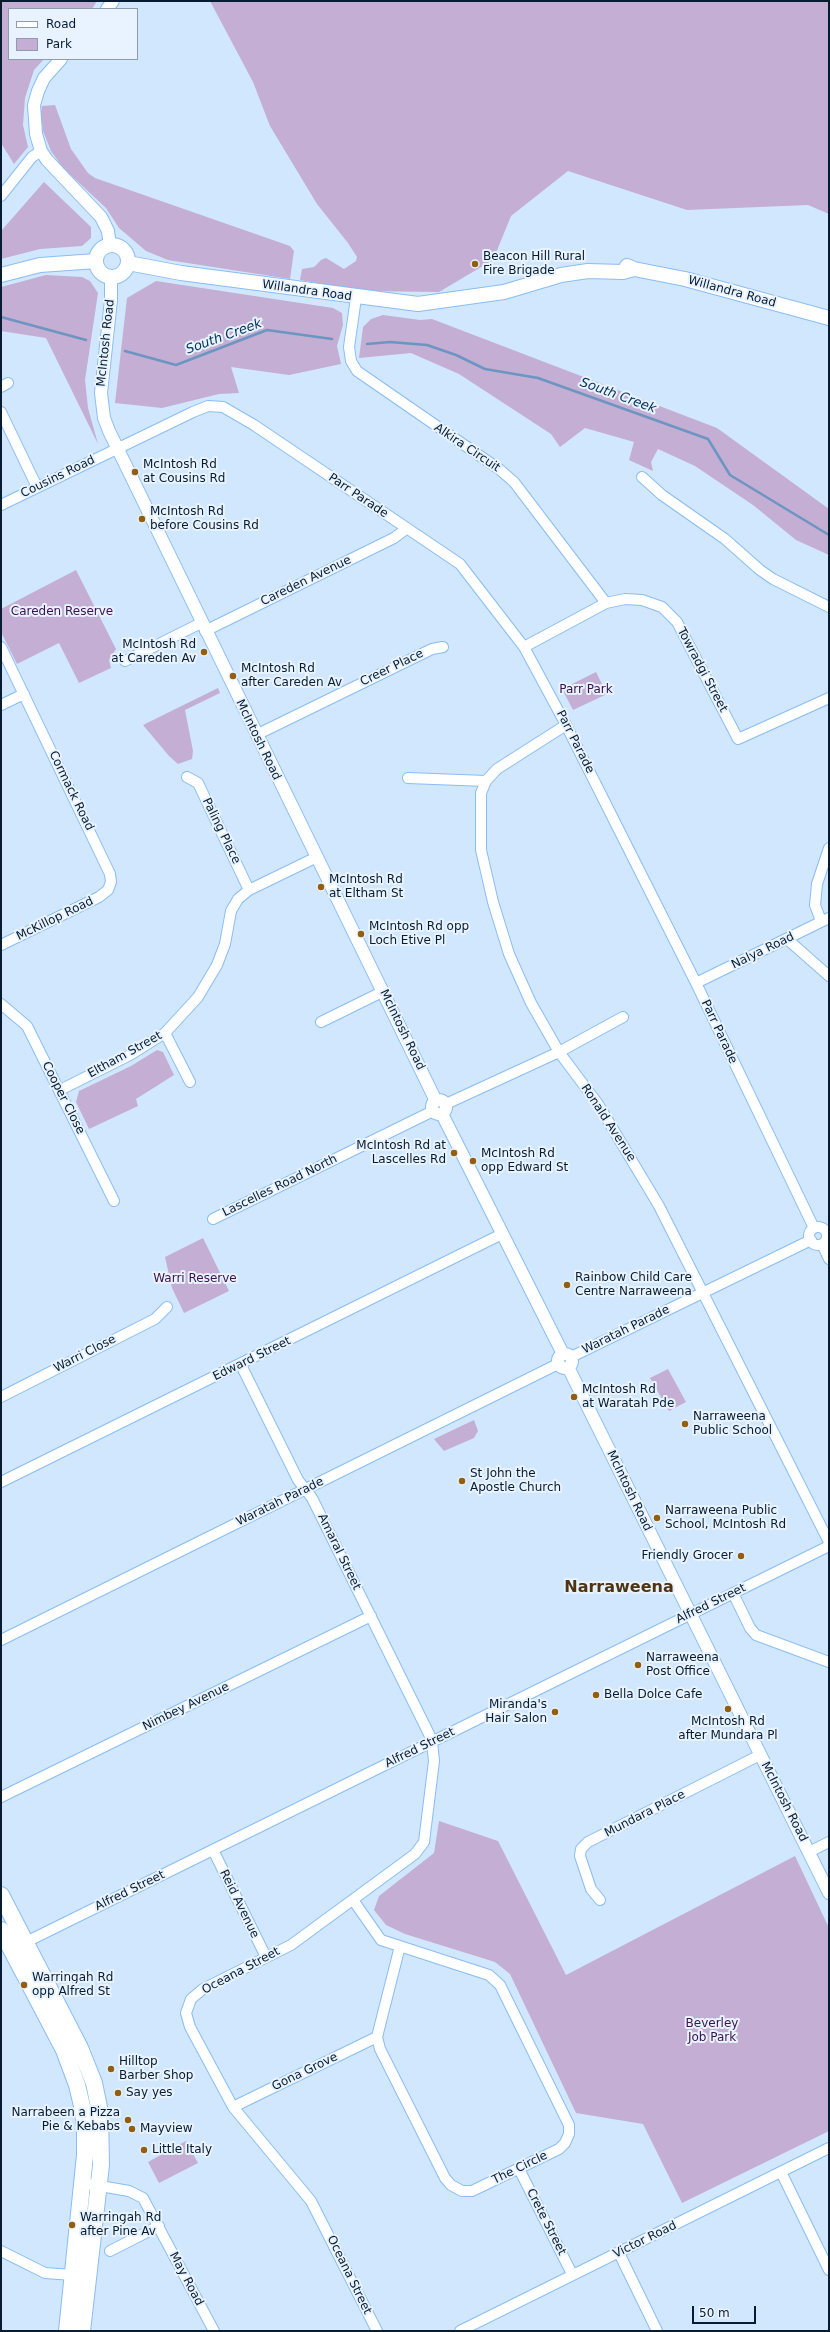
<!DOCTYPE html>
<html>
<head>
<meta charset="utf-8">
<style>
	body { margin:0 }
	#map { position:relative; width:830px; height:2332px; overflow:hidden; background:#d1e7fe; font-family:"DejaVu Sans",sans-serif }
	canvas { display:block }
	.frame { position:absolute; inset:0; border:2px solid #071c31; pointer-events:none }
	.legend { position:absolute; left:8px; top:8px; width:130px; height:52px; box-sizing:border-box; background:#e8f3ff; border:1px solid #8e9dad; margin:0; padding:5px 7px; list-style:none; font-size:12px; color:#071c31 }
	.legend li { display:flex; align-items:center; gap:8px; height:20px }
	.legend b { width:20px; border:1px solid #8e9dad }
	.scale { position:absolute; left:692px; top:2306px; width:64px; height:18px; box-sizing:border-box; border:2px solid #071c31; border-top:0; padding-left:5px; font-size:12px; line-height:14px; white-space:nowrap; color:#071c31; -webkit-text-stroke:3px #e8f3ff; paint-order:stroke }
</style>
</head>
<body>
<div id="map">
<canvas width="830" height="2332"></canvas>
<div class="frame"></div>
<ul class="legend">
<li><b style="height:5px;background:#fff"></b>Road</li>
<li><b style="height:11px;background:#c4aed3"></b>Park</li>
</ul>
<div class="scale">50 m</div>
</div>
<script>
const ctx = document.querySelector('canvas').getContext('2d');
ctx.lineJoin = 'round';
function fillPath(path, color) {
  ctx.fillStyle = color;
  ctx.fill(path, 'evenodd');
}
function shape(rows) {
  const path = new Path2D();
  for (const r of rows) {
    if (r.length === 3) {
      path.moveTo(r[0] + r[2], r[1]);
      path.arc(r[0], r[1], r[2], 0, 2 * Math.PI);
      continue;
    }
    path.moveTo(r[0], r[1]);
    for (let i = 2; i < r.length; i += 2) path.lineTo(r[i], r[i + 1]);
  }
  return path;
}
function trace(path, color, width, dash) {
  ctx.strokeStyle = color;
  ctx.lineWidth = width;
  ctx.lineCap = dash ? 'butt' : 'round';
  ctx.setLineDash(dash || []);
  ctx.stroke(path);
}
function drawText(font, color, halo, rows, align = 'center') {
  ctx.font = font + ' "DejaVu Sans",sans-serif';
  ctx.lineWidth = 4;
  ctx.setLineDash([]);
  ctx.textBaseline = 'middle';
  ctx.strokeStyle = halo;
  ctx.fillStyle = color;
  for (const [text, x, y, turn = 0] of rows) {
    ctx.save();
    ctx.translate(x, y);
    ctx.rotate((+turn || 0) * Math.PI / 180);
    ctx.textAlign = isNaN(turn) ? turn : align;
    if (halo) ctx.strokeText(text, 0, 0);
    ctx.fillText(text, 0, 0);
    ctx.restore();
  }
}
fillPath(shape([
	[1,1,97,1,92,9,9,9,9,59,44,59,34,70,25,98,23,125,28,147,14,164,1,143],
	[210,1,829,1,829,214,808,205,687,210,568,171,511,216,493,260,439,292,363,291,300,280,302,269,314,267,321,260,326,258,344,269,356,261,357,257,348,243,317,204,270,126,253,82],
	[55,105,71,149,88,173,95,178,290,246,294,251,290,279,168,260,146,251,119,228,106,208,63,168,51,151,43,131,41,113,42,106],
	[44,182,91,227,91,238,82,246,40,249,1,259,1,231],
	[46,275,82,277,90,281,98,293,85,380,88,408,98,444,46,338,1,331,1,287],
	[156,281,333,308,342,313,343,325,337,346,341,364,289,375,231,367,239,393,219,394,162,408,115,403,127,298],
	[383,315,420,320,432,319,717,428,829,509,829,555,796,540,753,505,695,466,658,449,651,462,653,471,629,460,634,442,585,428,560,447,551,434,459,374,411,353,359,358,363,327,371,319],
	[76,570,116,649,109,660,111,668,79,683,59,643,17,664,1,632,1,609],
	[596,672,607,694,573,710,562,689],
	[218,688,220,693,185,710,193,751,192,759,178,764,169,756,143,725],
	[157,1050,163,1052,174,1075,136,1099,138,1106,89,1129,76,1102,79,1091,131,1066],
	[203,1238,229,1291,184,1313,172,1288,165,1257],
	[668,1369,686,1402,669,1411,650,1378],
	[474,1420,478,1431,474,1438,444,1451,434,1439],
	[439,1821,498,1841,566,1975,795,1856,829,1928,829,2131,682,2203,643,2124,576,2113,510,1974,495,1962,405,1934,386,1925,374,1910,379,1896,434,1853],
	[186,2141,198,2163,159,2183,148,2162]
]), '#c4aed3');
trace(shape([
	[1,317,86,340],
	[367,344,390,342,427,345,456,355,485,369,538,378,708,439,730,475,829,535],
	[125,351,176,365,267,330,332,339]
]), '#6c95c1', 2.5);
const minor = shape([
	[1,196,32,157,41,151],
	[356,298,349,347,351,361,357,371,499,469,514,482,606,603],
	[1,387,8,383],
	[1,412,37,487],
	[642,477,662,495,725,539,760,570,773,579,829,607],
	[1,505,193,412,208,406,223,407,254,425,460,564,524,647,566,725,696,983,814,1228],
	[205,631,394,538,406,529],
	[1,647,110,874,111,882,108,890,99,897,1,945],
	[524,647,606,603,625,599,642,600,662,607,677,622,738,739,829,698],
	[125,661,201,623],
	[1,705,24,694],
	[566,725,497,769,486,781,481,793,481,850,493,902,509,954,531,1003,559,1052,598,1104,659,1206,829,1542],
	[256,735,432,649,443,647],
	[187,777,198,783,249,890],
	[408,778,486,781],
	[821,921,815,905,817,884,829,848],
	[787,939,829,976],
	[696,983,829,918],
	[1,1004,27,1026,114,1201],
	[321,1022,384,991],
	[165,1033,190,1082],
	[60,1090,130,1055,165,1033,198,997,217,965,225,944,231,911,238,899,249,890,317,857],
	[446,1104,559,1052,623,1017],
	[213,1219,433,1111],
	[818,1236,9],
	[822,1244,829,1259],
	[571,1357,811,1240],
	[241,1365,298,1480,312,1498,429,1734,432,1742,434,1761,424,1842,415,1854,291,1945,203,1989,191,1999,186,2013,190,2027,233,2107,311,2201,377,2331],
	[1,1397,155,1319,167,1307],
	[1,1482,502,1234],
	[733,1593,750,1628,756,1635,829,1662],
	[1,1640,558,1364],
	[1,1797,371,1616],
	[213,1850,266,1957],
	[809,1852,829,1842],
	[353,1900,381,1940,489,1975,500,1985,569,2125,569,2134,565,2143,559,2149,472,2191,462,2191,451,2185,445,2178,380,2049,377,2037,400,1946],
	[600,1900,591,1889,580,1856,581,1849,588,1842,760,1755],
	[20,1945,829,1546],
	[233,2107,377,2037],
	[519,2169,572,2274],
	[781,2172,829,2270],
	[83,2183,129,2191,143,2198,214,2331],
	[1,2251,45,2273,73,2275],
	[110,2251,159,2226],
	[619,2253,657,2331],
	[460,2331,829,2148]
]);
const tertiary = shape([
	[107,9,113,1],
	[61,59,44,78,38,91,34,105,36,134,41,151,47,160,101,217,108,231,110,246],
	[111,277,111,300,101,393,104,418,109,431,436,1101],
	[439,1107,7],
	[442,1114,563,1354],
	[565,1361,7],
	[568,1367,829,1893]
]);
const secondary = shape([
	[112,261,16],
	[128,263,181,273,418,304,504,292,561,275,588,271,623,272,634,269],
	[627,266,634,269,685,279,829,318],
	[1,275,40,265,96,261]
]);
const trunk = shape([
	[1,1895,80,2048,94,2083,100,2112,101,2165,82,2331],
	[1,1930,64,2050,77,2085,82,2106,85,2127,85,2155,67,2331]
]);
trace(minor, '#88bdf6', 12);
trace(tertiary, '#88bdf6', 14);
trace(secondary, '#88bdf6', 16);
trace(trunk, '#88bdf6', 18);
trace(minor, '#fff', 10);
trace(tertiary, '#fff', 12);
trace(secondary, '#fff', 14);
trace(trunk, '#fff', 16);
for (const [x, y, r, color] of [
	[475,264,4,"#925f10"],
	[135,472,4,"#925f10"],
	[142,519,4,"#925f10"],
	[204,652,4,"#925f10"],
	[233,676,4,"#925f10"],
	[321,887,4,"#925f10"],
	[361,934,4,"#925f10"],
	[454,1153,4,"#925f10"],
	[473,1161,4,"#925f10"],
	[567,1285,4,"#925f10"],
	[574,1397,4,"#925f10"],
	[685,1424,4,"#925f10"],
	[462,1481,4,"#925f10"],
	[657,1518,4,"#925f10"],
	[741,1556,4,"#925f10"],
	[638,1665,4,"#925f10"],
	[596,1695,4,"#925f10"],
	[728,1709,4,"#925f10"],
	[555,1712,4,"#925f10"],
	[24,1985,4,"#925f10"],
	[111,2069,4,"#925f10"],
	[118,2093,4,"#925f10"],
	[128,2120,4,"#925f10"],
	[132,2129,4,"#925f10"],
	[144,2150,4,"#925f10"],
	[72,2225,4,"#925f10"]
]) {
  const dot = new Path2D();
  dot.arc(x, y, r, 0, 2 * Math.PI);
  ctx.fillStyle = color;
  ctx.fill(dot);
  trace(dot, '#e8f3ff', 1.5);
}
drawText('12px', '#071c31', '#e8f3ff', [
	["Beacon Hill Rural",483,257],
	["Fire Brigade",483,271],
	["McIntosh Rd",143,465],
	["at Cousins Rd",143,479],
	["McIntosh Rd",150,512],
	["before Cousins Rd",150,526],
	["McIntosh Rd",196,645,"right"],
	["at Careden Av",196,659,"right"],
	["McIntosh Rd",241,669],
	["after Careden Av",241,683],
	["McIntosh Rd",329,880],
	["at Eltham St",329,894],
	["McIntosh Rd opp",369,927],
	["Loch Etive Pl",369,941],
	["McIntosh Rd at",446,1146,"right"],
	["Lascelles Rd",446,1160,"right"],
	["McIntosh Rd",481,1154],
	["opp Edward St",481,1168],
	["Rainbow Child Care",575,1278],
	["Centre Narraweena",575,1292],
	["McIntosh Rd",582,1390],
	["at Waratah Pde",582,1404],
	["Narraweena",693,1417],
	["Public School",693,1431],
	["St John the",470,1474],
	["Apostle Church",470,1488],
	["Narraweena Public",665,1511],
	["School, McIntosh Rd",665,1525],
	["Friendly Grocer",733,1556,"right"],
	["Narraweena",646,1658],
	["Post Office",646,1672],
	["Bella Dolce Cafe",604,1695],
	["Miranda's",547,1705,"right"],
	["Hair Salon",547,1719,"right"],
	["McIntosh Rd",728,1722,"center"],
	["after Mundara Pl",728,1736,"center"],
	["Warringah Rd",32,1978],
	["opp Alfred St",32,1992],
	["Hilltop",119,2062],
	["Barber Shop",119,2076],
	["Say yes",126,2093],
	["Narrabeen a Pizza",120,2113,"right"],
	["Pie & Kebabs",120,2127,"right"],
	["Mayview",140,2129],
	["Little Italy",152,2150],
	["Warringah Rd",80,2218],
	["after Pine Av",80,2232]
], 'left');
drawText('12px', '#071c31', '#e8f3ff', [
	["Willandra Road",307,291,8],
	["Willandra Road",732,292,15],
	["McIntosh Road",106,343,-84],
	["Alkira Circuit",467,448,34],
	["Cousins Road",58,477,-26],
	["Parr Parade",358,496,34],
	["Careden Avenue",306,581,-26],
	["Creer Place",392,668,-26],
	["Towradgi Street",702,670,62],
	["McIntosh Road",258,740,64],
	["Parr Parade",575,742,63],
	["Cormack Road",71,791,64],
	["Paling Place",221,831,64],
	["McKillop Road",55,919,-26],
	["Nalya Road",763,951,-26],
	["McIntosh Road",402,1030,64],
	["Parr Parade",719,1032,65],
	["Eltham Street",125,1055,-29],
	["Cooper Close",63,1098,63],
	["Ronald Avenue",608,1123,57],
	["Lascelles Road North",280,1186,-26],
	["Waratah Parade",626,1330,-26],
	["Warri Close",85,1354,-27],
	["Edward Street",252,1359,-26],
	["McIntosh Road",629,1491,64],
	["Waratah Parade",280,1502,-26],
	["Amaral Street",339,1552,64],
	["Alfred Street",711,1604,-26],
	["Nimbey Avenue",186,1707,-26],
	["Alfred Street",420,1748,-26],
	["McIntosh Road",784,1802,63],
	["Mundara Place",645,1814,-27],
	["Alfred Street",130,1891,-26],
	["Reid Avenue",239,1904,64],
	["Oceana Street",241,1971,-28],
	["Gona Grove",305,2072,-26],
	["The Circle",520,2168,-26],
	["Crete Street",546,2222,63],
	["Victor Road",645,2240,-26],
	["Oceana Street",349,2275,64],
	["May Road",186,2279,62]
]);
drawText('12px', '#3a1250', '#e8f3ff', [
	["Careden Reserve",62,612],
	["Parr Park",586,690],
	["Warri Reserve",195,1279],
	["Beverley",712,2024],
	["Job Park",712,2038]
]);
drawText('italic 13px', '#073560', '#e8f3ff', [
	["South Creek",224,337,-20],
	["South Creek",618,396,20]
]);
drawText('bold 16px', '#4d3412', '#e8f3ff', [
	["Narraweena",619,1588]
]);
</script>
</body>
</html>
